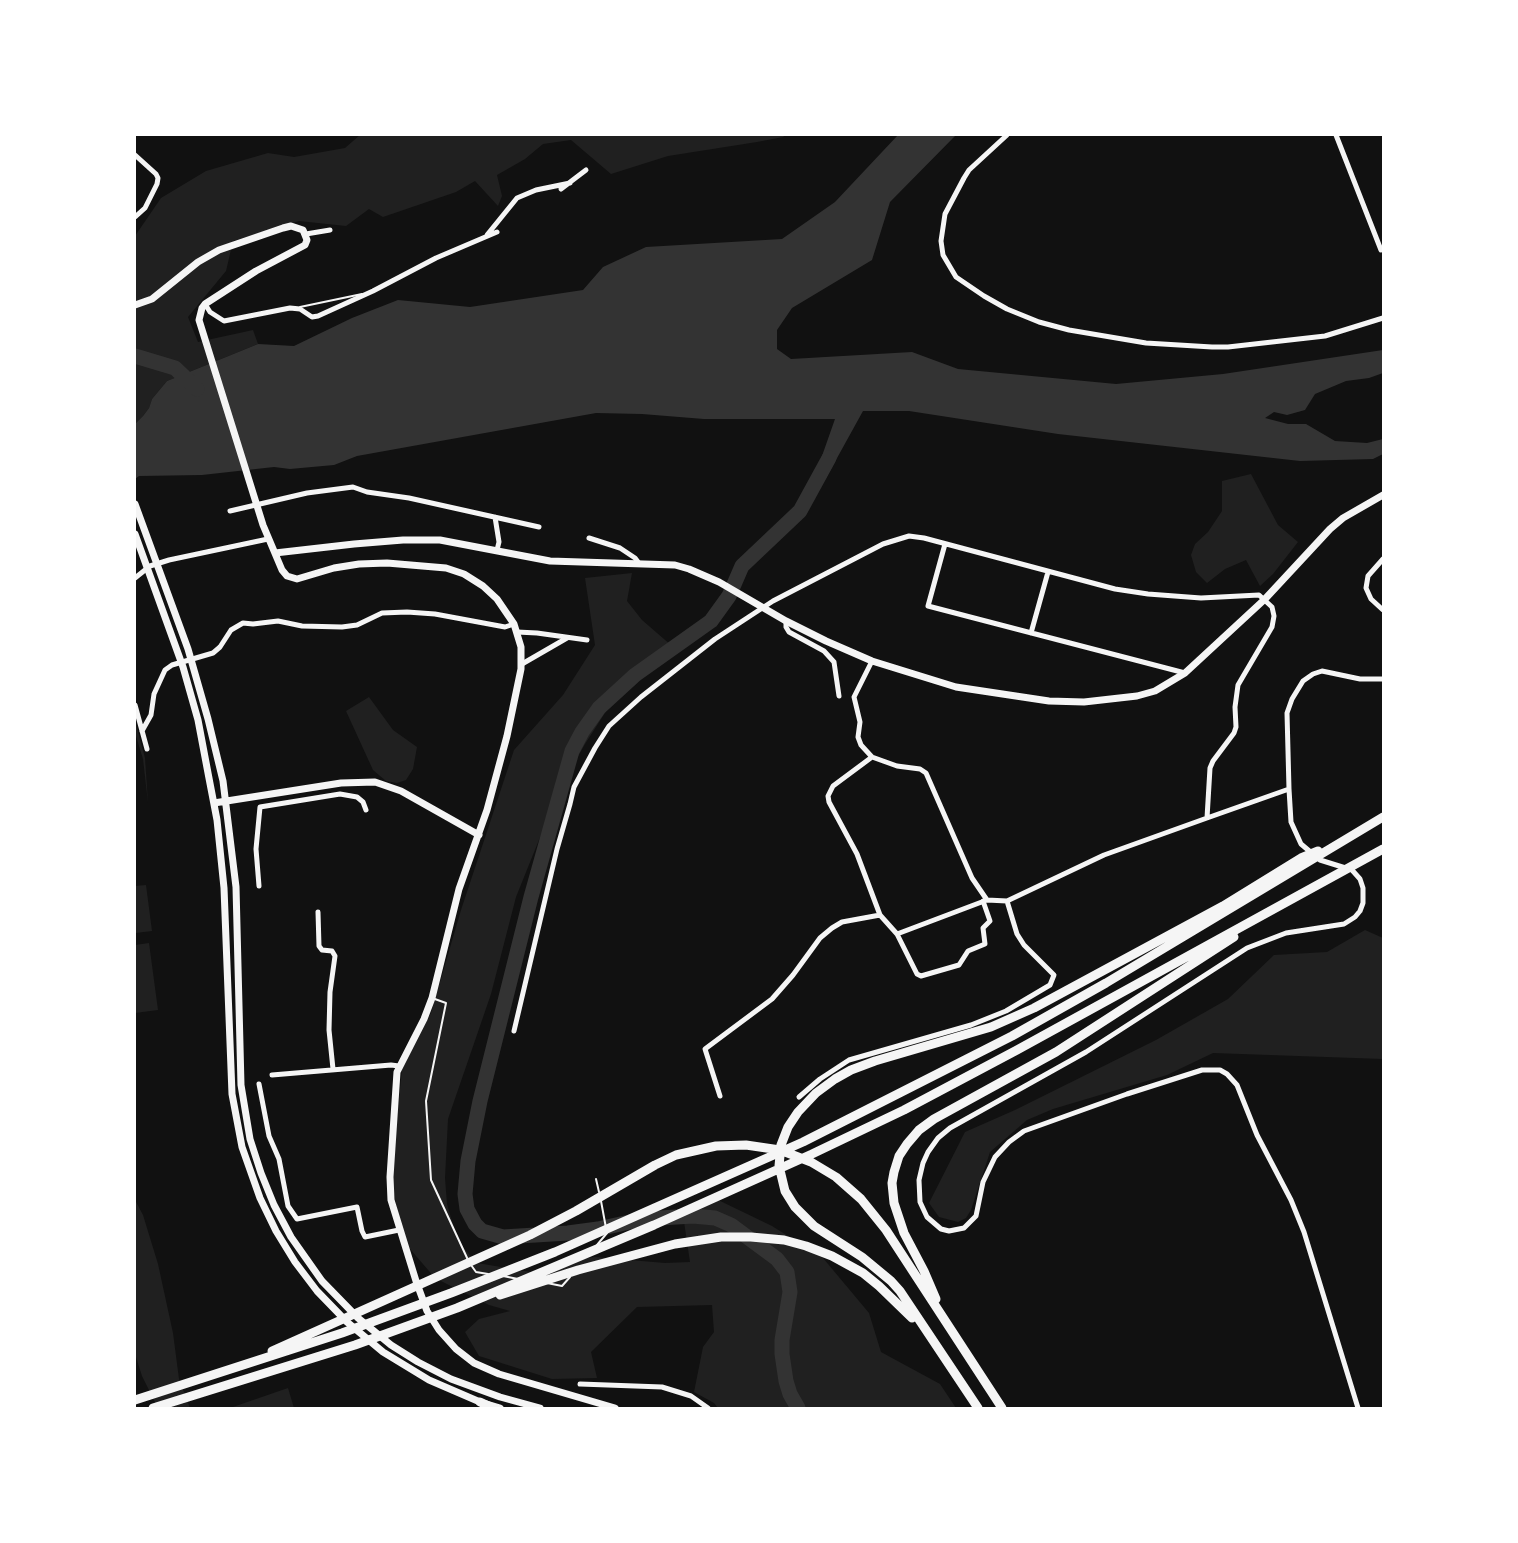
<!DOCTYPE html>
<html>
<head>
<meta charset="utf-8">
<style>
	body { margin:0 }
	#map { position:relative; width:1518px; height:1543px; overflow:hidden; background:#111; font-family:"Varela Round",sans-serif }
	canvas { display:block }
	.frame { position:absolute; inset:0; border:136px solid #fff; pointer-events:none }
</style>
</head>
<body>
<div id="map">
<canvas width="1518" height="1543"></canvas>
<div class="frame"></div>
</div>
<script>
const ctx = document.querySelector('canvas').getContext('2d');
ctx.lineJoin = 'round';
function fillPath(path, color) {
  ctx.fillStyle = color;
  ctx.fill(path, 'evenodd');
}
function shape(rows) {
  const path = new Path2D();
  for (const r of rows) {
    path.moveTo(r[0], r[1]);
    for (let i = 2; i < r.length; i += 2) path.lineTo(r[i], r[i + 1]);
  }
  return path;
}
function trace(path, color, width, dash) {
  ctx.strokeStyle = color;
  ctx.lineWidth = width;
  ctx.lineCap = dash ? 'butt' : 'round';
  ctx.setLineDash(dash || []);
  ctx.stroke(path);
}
fillPath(shape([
	[360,135,786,135,783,137,757,142,668,156,611,174,571,140,543,144,525,159,497,175,502,196,498,206,475,181,456,192,383,217,369,209,346,226,299,221,233,241,226,271,188,317,198,342,253,330,258,344,167,381,152,399,149,408,143,416,135,424,135,236,161,198,206,171,268,153,294,157,345,148],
	[1251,474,1278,525,1298,542,1273,574,1260,586,1246,560,1225,569,1207,583,1196,572,1191,555,1195,544,1208,532,1222,511,1222,481],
	[632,573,627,601,642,620,672,646,612,702,585,744,559,790,516,897,491,994,448,1119,445,1178,447,1204,458,1242,477,1263,549,1275,574,1260,595,1257,665,1263,690,1262,682,1208,714,1198,772,1226,823,1258,869,1313,881,1352,940,1384,956,1408,718,1408,714,1403,694,1392,703,1347,714,1332,712,1305,637,1307,591,1352,597,1378,552,1379,479,1356,465,1332,479,1319,510,1311,489,1305,435,1278,404,1242,393,1189,396,1129,402,1069,431,1013,461,910,514,750,563,695,595,645,585,578],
	[369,697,393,730,417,747,413,769,406,780,397,783,386,781,373,770,346,711],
	[135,720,145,758,148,803,143,759,135,733],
	[146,885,152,931,135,933,135,886],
	[1365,930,1383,938,1383,1059,1213,1053,1167,1075,1053,1109,1027,1120,990,1152,971,1210,966,1218,958,1222,939,1217,929,1203,965,1132,1015,1110,1156,1040,1228,999,1274,955,1327,952],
	[149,943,158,1010,135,1013,135,945],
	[135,1200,143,1215,158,1264,173,1333,179,1379,190,1408,158,1408,142,1376,135,1354],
	[288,1388,294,1408,229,1408,230,1408]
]), '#202020');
fillPath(shape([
	[898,135,956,135,890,202,872,260,792,308,777,330,777,349,791,359,912,352,958,369,1116,384,1223,374,1383,350,1383,373,1369,378,1346,381,1315,394,1305,410,1287,415,1274,412,1265,418,1288,424,1306,424,1335,441,1367,443,1383,439,1383,454,1373,459,1300,461,1058,434,909,411,863,411,826,478,816,473,835,419,704,419,642,414,596,413,357,456,334,465,290,469,274,467,202,475,139,476,135,479,135,424,143,416,149,408,152,399,167,381,258,344,294,346,352,318,398,300,470,307,583,290,603,267,646,247,782,239,835,202]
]), '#333');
trace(shape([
	[135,356,175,368,197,389],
	[798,1408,790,1394,786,1381,782,1354,782,1340,790,1292,787,1272,777,1259,731,1225,715,1218,693,1216,643,1219,598,1229,568,1233,503,1237,482,1231,475,1224,467,1209,465,1194,468,1161,480,1101,531,897,572,751,582,732,599,708,635,675,711,621,729,596,742,566,800,511,829,458]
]), '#333', 15);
trace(shape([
	[300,307,362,294],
	[432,998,446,1003,426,1101,431,1180,468,1260],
	[596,1179,599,1192],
	[601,1201,606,1228],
	[597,1245,607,1233],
	[471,1265,476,1272,488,1274],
	[503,1276,518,1279],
	[547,1283,562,1286,570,1277]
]), '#f5f5f5', 2);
trace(shape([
	[1007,135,969,170,964,178,945,214,941,241,943,255,956,277,984,296,1007,309,1039,322,1069,330,1146,343,1212,347,1228,347,1325,336,1383,318],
	[1336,135,1381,250],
	[135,155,156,174,158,178,157,184,145,208,135,217],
	[561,189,586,170],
	[306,234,330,230],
	[487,235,517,198,536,190,570,183],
	[205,304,210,312,224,321,290,308,300,309,312,317,318,316,373,291,436,258,497,232],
	[230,511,307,493,353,487,367,492,409,498,539,527],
	[495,517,499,542,497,550],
	[589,538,620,548,635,558,638,562],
	[945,544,928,606,1185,673],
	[1383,559,1368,576,1366,588,1371,599,1383,610],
	[135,578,150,566,169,560,268,539],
	[786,621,786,627,789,632,824,651,834,662,839,696],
	[517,632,537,633,587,640],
	[1031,633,1048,572],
	[872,661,854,697,860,722,858,737,861,745,872,757,897,766,920,769,926,773,972,878,987,900],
	[522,664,567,638],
	[135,705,147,749],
	[142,731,151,715,154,694,165,670,172,665,213,653,220,647,231,630,243,623,253,624,278,621,302,626,342,627,357,625,382,613,407,612,435,614,505,627,514,624],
	[1289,789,1287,713,1292,699,1303,681,1313,674,1322,671,1360,679,1383,679],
	[1207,818,1289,789,1291,822,1301,844,1320,860,1352,870,1360,879,1363,888,1363,903,1360,911,1355,917,1344,924,1286,933,1247,948,1086,1052,950,1128,938,1138,928,1152,923,1163,919,1180,920,1202,927,1217,941,1229,949,1231,964,1228,976,1216,983,1182,995,1157,1009,1142,1024,1131,1127,1094,1202,1070,1220,1070,1227,1074,1237,1085,1257,1135,1291,1200,1304,1232,1358,1408],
	[259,886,256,849,260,807,340,794,357,797,363,802,366,810],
	[318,912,319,946,322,950,332,951,335,956,330,992,329,1030,333,1069],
	[897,934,917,974,921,976,959,965,968,951,985,944,983,928,990,921,983,901],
	[514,1031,557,849,570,804,574,787,595,748,609,726,641,697,715,639,773,601,883,544,909,536,924,538,1115,589,1148,594,1201,598,1259,595,1272,607,1274,616,1272,627,1238,685,1235,707,1236,727,1234,733,1213,761,1210,768,1207,818,1104,855,1007,901,987,900,897,934,880,915,857,854,829,802,828,796,833,786,872,757],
	[272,1075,391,1065,399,1066],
	[259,1084,269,1136,279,1159,288,1206,297,1219,357,1207,362,1231,365,1237,399,1230],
	[720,1096,705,1049,772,999,793,975,820,938,832,928,842,922,880,915],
	[799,1097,820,1079,849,1060,971,1025,1006,1011,1050,985,1054,975,1024,945,1017,934,1007,901],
	[580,1384,662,1387,691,1396,708,1408]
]), '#f5f5f5', 5);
trace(shape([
	[135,305,152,299,198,262,219,250,283,228,291,226,303,230,307,240,305,245,256,271,205,304,202,308,199,320,263,525,282,570,287,576,297,579,334,568,359,564,387,563,446,568,464,574,483,586,497,599,514,624,521,647,521,669,507,736,487,810,459,889,432,998,424,1019,397,1072,390,1177,391,1200,416,1281,427,1311,439,1330,456,1349,474,1363,499,1374,615,1408],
	[135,504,188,649,208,719,223,781,236,887,241,1085,250,1139,261,1173,274,1205,291,1237,322,1281,358,1318,391,1345,418,1362,451,1379,500,1397,540,1408],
	[135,534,183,667,198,720,208,773,217,820,224,888,232,1094,242,1147,260,1198,276,1231,295,1262,317,1291,347,1322,383,1352,429,1380,480,1402,500,1408],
	[275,553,354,544,403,540,440,540,550,561,675,565,689,569,719,582,786,621,826,641,872,661,956,687,1049,701,1084,702,1137,696,1155,691,1185,673,1265,599,1330,529,1343,518,1383,495],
	[214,803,341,783,375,782,401,791,479,835]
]), '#f5f5f5', 7);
trace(shape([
	[500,1295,578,1270,675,1244,721,1237,751,1237,784,1240,806,1246,832,1256,863,1273,879,1286,912,1318],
	[936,1299,924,1271,904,1233,894,1203,892,1183,894,1172,899,1156,907,1144,919,1130,934,1119,1056,1052,1234,937],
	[272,1351,530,1235,576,1211,655,1165,676,1155,716,1146,746,1145,780,1150,811,1162,836,1177,861,1199,886,1230,1002,1408],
	[135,1400,342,1333,451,1293,555,1252,803,1142,1012,1036,1106,983,1383,817],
	[480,1402,493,1408],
	[153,1408,355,1345,457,1308,654,1225,812,1154,904,1110,1017,1050,1383,849],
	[978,1408,900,1291,891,1281,862,1257,814,1226,795,1207,785,1191,779,1166,781,1145,788,1127,798,1112,816,1093,835,1079,851,1070,875,1061,991,1027,1034,1008,1223,906,1301,858,1318,851]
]), '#f5f5f5', 9);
</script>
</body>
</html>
